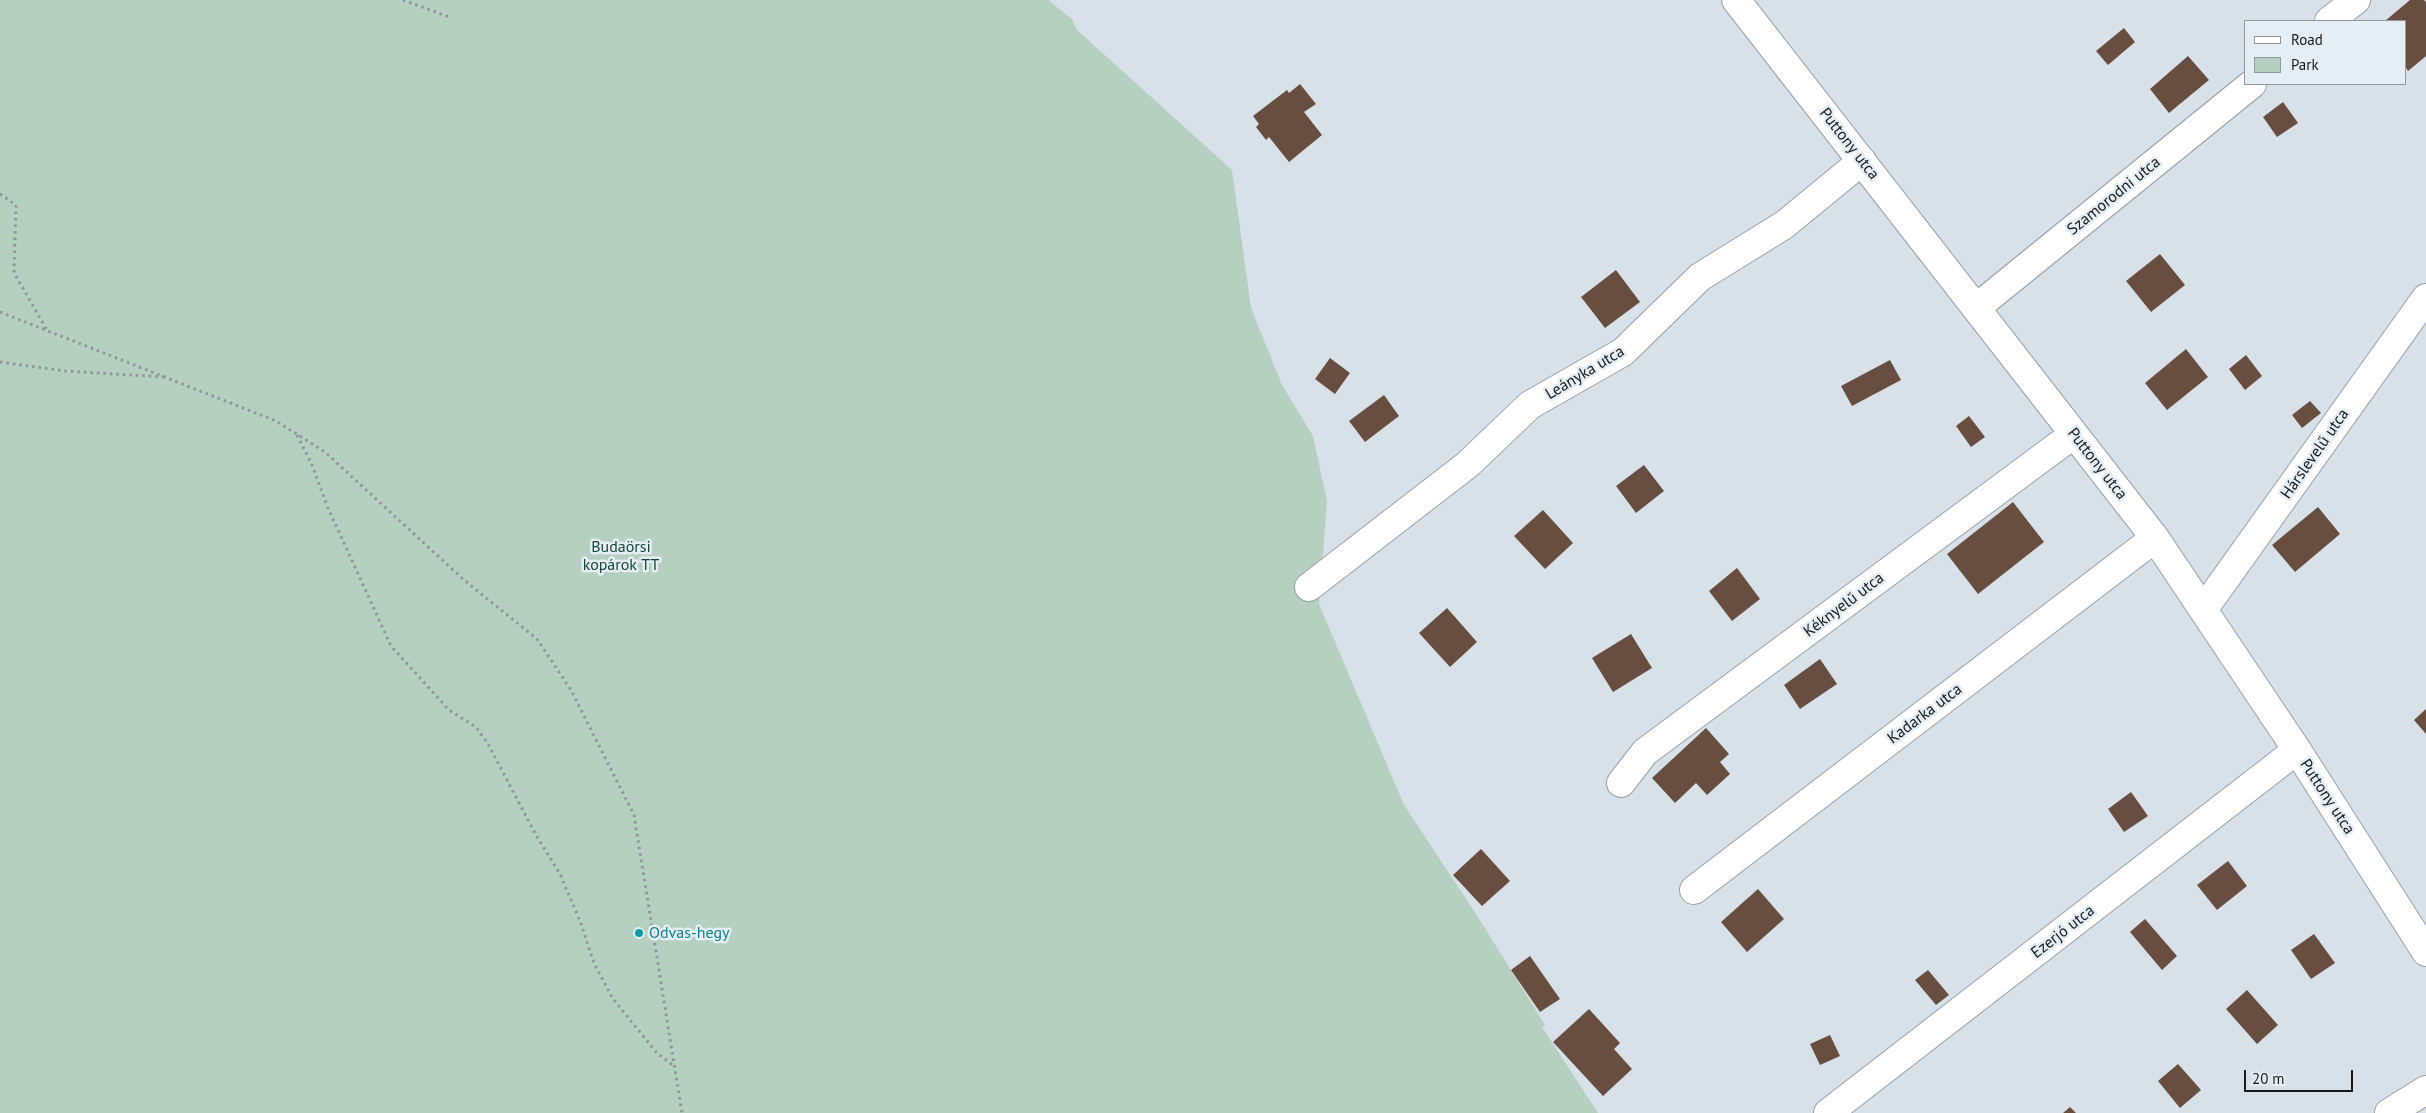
<!DOCTYPE html>
<html>
<head>
<meta charset="utf-8">
<style>
	body { margin:0 }
	#map { position:relative; width:2426px; height:1113px; overflow:hidden; background:#d8e1e8; font-family:"PT Sans",sans-serif }
	canvas { display:block }
	.legend { position:absolute; left:2244px; top:20px; width:162px; height:65px; box-sizing:border-box; background:#e5eef5; border:1px solid #92999e; margin:0; padding:6px 9px; list-style:none; font-size:15px; color:#161a1c }
	.legend li { display:flex; align-items:center; gap:10px; height:25px }
	.legend b { width:25px; border:1px solid #92999e }
	.scale { position:absolute; left:2244px; top:1070px; width:109px; height:22px; box-sizing:border-box; border:2px solid #161a1c; border-top:0; padding-left:6px; font-size:15px; line-height:18px; white-space:nowrap; color:#161a1c; -webkit-text-stroke:4px #e5eef5; paint-order:stroke }
</style>
</head>
<body>
<div id="map">
<canvas width="2426" height="1113"></canvas>
<ul class="legend">
<li><b style="height:6px;background:#fff"></b>Road</li>
<li><b style="height:14px;background:#b5cfc0"></b>Park</li>
</ul>
<div class="scale">20 m</div>
</div>
<script>
const ctx = document.querySelector('canvas').getContext('2d');
ctx.lineJoin = 'round';
function fillPath(path, color) {
  ctx.fillStyle = color;
  ctx.fill(path, 'evenodd');
}
function shape(rows) {
  const path = new Path2D();
  for (const r of rows) {
    path.moveTo(r[0], r[1]);
    for (let i = 2; i < r.length; i += 2) path.lineTo(r[i], r[i + 1]);
  }
  return path;
}
function trace(path, color, width, dash) {
  ctx.strokeStyle = color;
  ctx.lineWidth = width;
  ctx.lineCap = dash ? 'butt' : 'round';
  ctx.setLineDash(dash || []);
  ctx.stroke(path);
}
function drawText(font, color, halo, rows, align = 'center') {
  ctx.font = font + ' "PT Sans",sans-serif';
  ctx.lineWidth = 5;
  ctx.setLineDash([]);
  ctx.textBaseline = 'middle';
  ctx.strokeStyle = halo;
  ctx.fillStyle = color;
  for (const [text, x, y, turn = 0] of rows) {
    ctx.save();
    ctx.translate(x, y);
    ctx.rotate((+turn || 0) * Math.PI / 180);
    ctx.textAlign = isNaN(turn) ? turn : align;
    if (halo) ctx.strokeText(text, 0, 0);
    ctx.fillText(text, 0, 0);
    ctx.restore();
  }
}
fillPath(shape([
	[0,0,1048,0,1072,19,1077,30,1232,170,1251,308,1282,385,1313,436,1327,501,1319,604,1404,805,1478,917,1545,1025,1542,1027,1598,1113,0,1113]
]), '#b5cfc0');
fillPath(shape([
	[2410,0,2424,0,2426,2,2426,56,2408,71,2405,66,2405,21,2385,21],
	[2124,28,2135,42,2108,65,2096,51],
	[2188,56,2209,80,2169,113,2150,89],
	[1300,84,1316,104,1304,112,1322,135,1289,162,1269,137,1266,140,1256,127,1259,124,1253,116,1287,90,1289,93],
	[2283,102,2298,123,2277,137,2263,117],
	[2160,254,2185,285,2151,312,2126,281],
	[1616,270,1640,302,1605,328,1581,297],
	[2186,349,2208,377,2167,410,2145,383],
	[2246,355,2262,376,2245,390,2229,369],
	[1330,358,1350,373,1335,394,1315,379],
	[1890,360,1901,380,1852,406,1841,386],
	[1384,395,1399,416,1365,442,1349,421],
	[2310,401,2321,413,2302,428,2292,415],
	[1969,416,1985,437,1971,447,1956,426],
	[1644,465,1664,491,1636,513,1616,486],
	[2013,502,2044,542,1978,594,1947,554],
	[2318,507,2340,534,2295,572,2272,545],
	[1543,510,1573,543,1545,569,1514,536],
	[1737,568,1760,599,1732,621,1709,591],
	[1447,608,1477,642,1450,667,1419,633],
	[1631,634,1652,668,1613,692,1592,658],
	[1820,659,1837,684,1800,709,1784,685],
	[2426,709,2426,734,2414,720],
	[1706,728,1729,754,1720,762,1730,774,1707,795,1696,783,1675,803,1652,778],
	[2131,792,2148,816,2124,832,2108,809],
	[1481,849,1510,881,1482,906,1453,875],
	[2228,861,2247,886,2217,910,2197,885],
	[1758,889,1784,919,1747,952,1721,922],
	[2145,919,2177,956,2162,970,2130,932],
	[2314,934,2335,963,2311,979,2291,950],
	[1530,956,1560,999,1540,1012,1511,970],
	[1928,970,1949,995,1936,1005,1915,980],
	[2247,990,2278,1025,2257,1044,2226,1009],
	[1589,1009,1620,1043,1614,1049,1632,1069,1603,1096,1553,1042],
	[1830,1035,1840,1056,1820,1065,1810,1044],
	[2178,1064,2201,1090,2180,1108,2158,1081],
	[2070,1107,2076,1113,2063,1113]
]), '#674e41');
const minor = shape([
	[1736,0,2155,538,2297,750,2426,952],
	[2329,21,2356,0],
	[1976,308,2252,84],
	[1309,587,1467,465,1530,405,1623,352,1700,277,1784,225,1862,161],
	[2203,610,2426,298],
	[1621,783,1645,752,2074,434],
	[1694,890,2155,538],
	[1828,1113,2297,750],
	[2389,1113,2426,1090]
]);
trace(minor, '#979fa6', 30);
trace(shape([
	[403,0,449,17],
	[0,194,16,205,14,273,47,330],
	[0,312,276,421,325,452,464,580,537,639,571,690,634,815,682,1113],
	[0,362,65,371,163,377],
	[297,435,312,465,328,508,391,646,449,710,476,727,487,742,536,835,560,874,580,921,594,963,613,999,657,1053,674,1066]
]), '#8f969b', 3, [2.5, 4]);
trace(minor, '#fff', 28);
for (const [x, y, r, color] of [
	[639,933,5,"#0f9aa8"]
]) {
  const dot = new Path2D();
  dot.arc(x, y, r, 0, 2 * Math.PI);
  ctx.fillStyle = color;
  ctx.fill(dot);
  trace(dot, '#e5eef5', 2);
}
drawText('16px', '#161a1c', '#e5eef5', [
	["Puttony utca",1849,144,52],
	["Szamorodni utca",2114,196,-39],
	["Leányka utca",1585,373,-31],
	["Hárslevelű utca",2315,454,-55],
	["Puttony utca",2097,464,52],
	["Kéknyelű utca",1844,605,-37],
	["Kadarka utca",1925,714,-37],
	["Puttony utca",2327,797,57],
	["Ezerjó utca",2063,932,-38]
]);
drawText('16px', '#144930', '#e5eef5', [
	["Budaörsi",621,547],
	["kopárok TT",621,565]
]);
drawText('16px', '#0d838f', '#e5eef5', [
	["Odvas-hegy",649,933]
], 'left');
</script>
</body>
</html>
